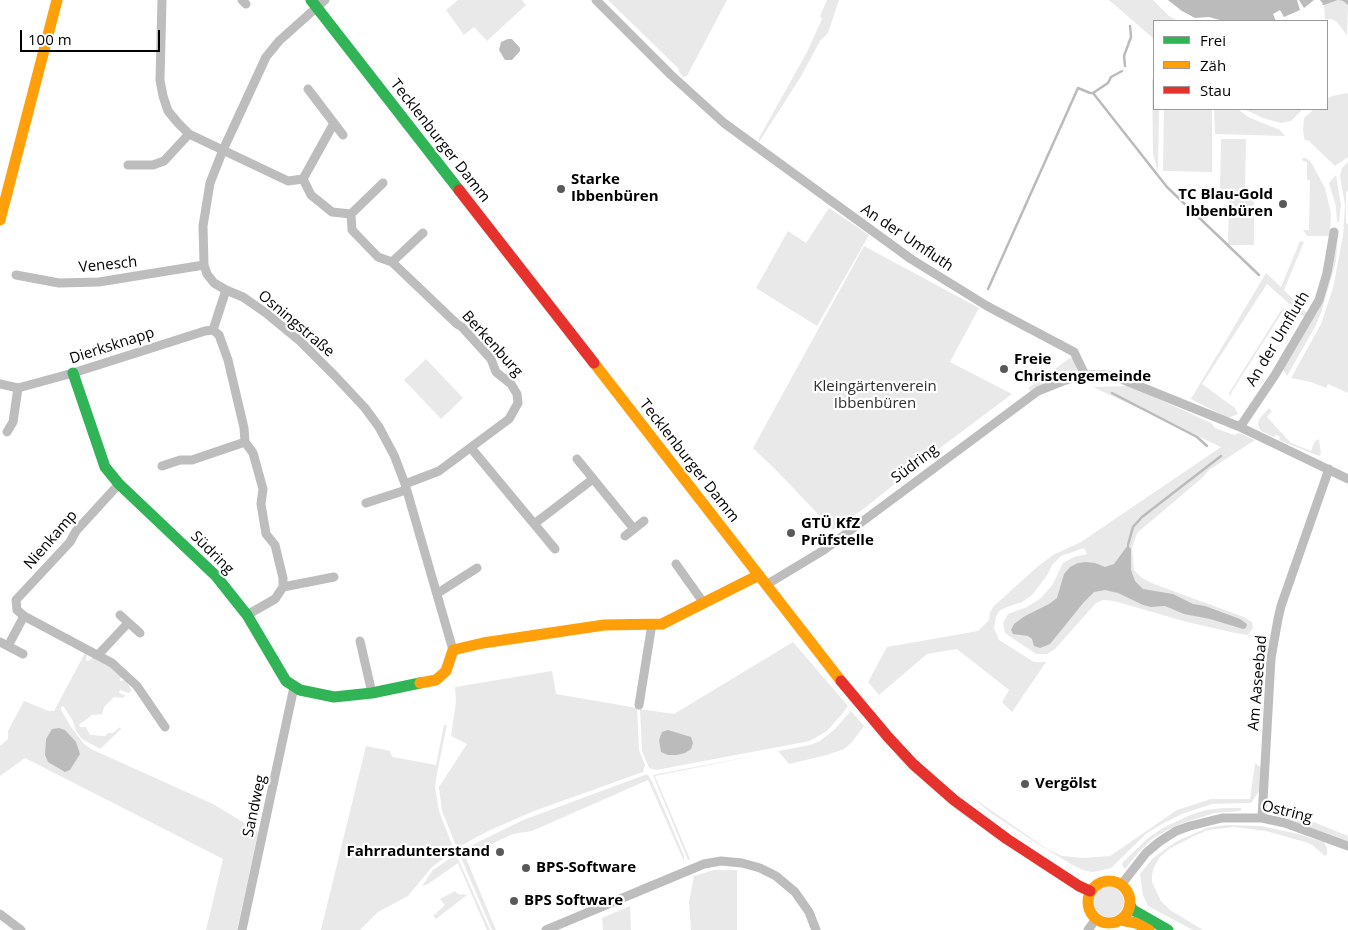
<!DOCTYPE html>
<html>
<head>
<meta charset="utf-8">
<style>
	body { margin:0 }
	#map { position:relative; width:1348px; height:930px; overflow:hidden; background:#fff; font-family:"Open Sans",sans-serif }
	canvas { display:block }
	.legend { position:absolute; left:1153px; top:20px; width:175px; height:90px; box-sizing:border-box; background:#fff; border:1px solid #999; margin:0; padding:6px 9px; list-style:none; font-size:15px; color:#000 }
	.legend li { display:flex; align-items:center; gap:10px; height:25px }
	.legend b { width:25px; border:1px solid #999 }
	.scale { position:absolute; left:20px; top:30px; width:140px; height:22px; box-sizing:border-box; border:2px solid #000; border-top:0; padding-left:6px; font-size:15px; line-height:18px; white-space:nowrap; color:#000; -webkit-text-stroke:4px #fff; paint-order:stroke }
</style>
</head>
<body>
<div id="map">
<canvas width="1348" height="930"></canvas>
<ul class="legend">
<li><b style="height:6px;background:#30b455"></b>Frei</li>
<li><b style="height:6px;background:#ff9f0a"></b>Zäh</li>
<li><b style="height:6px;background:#e5322d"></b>Stau</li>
</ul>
<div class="scale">100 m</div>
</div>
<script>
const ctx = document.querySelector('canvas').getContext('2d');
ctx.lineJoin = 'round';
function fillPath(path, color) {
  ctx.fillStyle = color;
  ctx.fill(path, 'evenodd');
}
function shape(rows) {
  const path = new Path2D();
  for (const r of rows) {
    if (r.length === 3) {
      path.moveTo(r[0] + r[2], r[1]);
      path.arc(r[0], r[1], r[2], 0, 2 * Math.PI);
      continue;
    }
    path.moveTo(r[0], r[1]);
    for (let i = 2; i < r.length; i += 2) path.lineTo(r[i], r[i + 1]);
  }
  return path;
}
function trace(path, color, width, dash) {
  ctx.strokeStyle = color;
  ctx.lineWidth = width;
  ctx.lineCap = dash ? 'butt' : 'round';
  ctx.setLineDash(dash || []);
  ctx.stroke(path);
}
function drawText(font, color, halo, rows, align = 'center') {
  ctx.font = font + ' "Open Sans",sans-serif';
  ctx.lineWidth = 4.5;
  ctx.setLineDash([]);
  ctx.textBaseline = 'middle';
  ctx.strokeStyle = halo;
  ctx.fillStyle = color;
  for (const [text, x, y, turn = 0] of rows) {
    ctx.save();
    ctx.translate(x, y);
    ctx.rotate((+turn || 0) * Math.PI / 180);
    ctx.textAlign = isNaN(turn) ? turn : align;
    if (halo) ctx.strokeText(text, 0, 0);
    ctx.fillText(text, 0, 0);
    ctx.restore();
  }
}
fillPath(shape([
	[458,0,522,0,526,5,487,41,474,27,464,35,446,10],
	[608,0,727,0,687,76,683,77,679,72,679,69],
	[827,0,839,0,828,33,820,41,800,78,759,142,759,138,807,52,822,19,820,16],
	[1109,0,1153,0,1169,16,1178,21,1154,21,1154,39],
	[1338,0,1343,1,1348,5,1347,35,1337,22,1331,19,1325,19,1324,5],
	[1154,77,1154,109,1159,109,1158,172,1153,154,1152,80],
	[1348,93,1348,157,1335,166,1308,140,1305,141,1303,131,1304,118,1314,109,1327,109,1327,99,1332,96],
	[1164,109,1212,109,1212,172,1163,171],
	[1214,109,1238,109,1248,117,1280,130,1285,136,1215,134],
	[1244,109,1302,109,1301,111,1291,121,1281,123,1263,118],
	[1221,139,1246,139,1245,191,1220,191],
	[1302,158,1306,158,1311,162,1325,188,1331,213,1330,236,1307,236,1303,230,1309,230,1310,180,1307,180,1307,162,1303,161],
	[1348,162,1348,191,1346,192,1346,223,1348,224,1348,393,1328,384,1326,388,1311,382,1291,378,1321,324,1333,288,1343,236,1345,205,1340,176,1342,168],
	[1336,175,1341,205,1339,222,1337,222,1336,207,1329,183],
	[1229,193,1254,194,1254,245,1228,245],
	[829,208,869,235,817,326,756,288,788,231,806,243],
	[1338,233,1336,261,1321,313,1315,327,1287,376,1283,369,1317,311],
	[1300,241,1304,242,1284,290,1307,313,1307,316,1304,317,1267,284,1202,384,1235,408,1238,414,1228,418,1191,399,1266,273,1281,287],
	[864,246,979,308,950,362,1012,394,944,445,862,510,833,530,777,471,753,448],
	[1282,309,1286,310,1288,316,1283,311,1231,393,1232,395,1237,395,1230,395,1229,393],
	[1070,358,1073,359,1075,363,1077,370,1075,373,1060,376,1031,391,1028,388],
	[426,359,463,398,441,419,404,380],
	[1130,386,1211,423,1215,428,1234,435,1239,433,1255,440,1209,470,1202,478,1137,533,1132,548,1134,570,1142,578,1154,584,1244,617,1252,622,1253,628,1248,635,1235,633,1187,622,1114,601,1103,600,1096,603,1055,649,1047,654,1036,654,1005,633,1003,623,1008,614,1027,607,1041,598,1053,584,1063,563,1074,557,1087,554,1084,548,1061,556,1052,565,1048,574,1032,595,1022,602,1007,607,999,611,996,617,994,628,999,640,1034,662,1046,662,1012,712,1002,702,1009,690,957,649,927,654,879,695,868,682,887,647,978,631,989,620,990,612,994,606,1037,567,1053,555,1081,542,1221,447,1093,387],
	[1269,408,1272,411,1267,417,1291,443,1311,451,1315,441,1319,439,1321,454,1319,456,1279,440,1280,437,1276,435,1274,437,1261,431,1258,425,1259,419],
	[793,642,848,706,842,714,827,731,810,741,656,770,649,768,642,751,640,709,674,714],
	[85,653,87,655,86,660,89,661,93,657,113,668,123,678,120,678,120,681,125,680,130,687,131,691,129,693,120,690,119,693,125,695,124,698,114,697,104,707,102,714,92,715,79,725,80,727,86,727,90,735,105,736,108,733,113,733,120,727,121,729,100,749,82,739,76,731,73,721,64,707,61,706,61,710,71,727,84,744,91,749,213,804,256,830,258,833,237,930,206,930,223,859,25,758,0,776,0,746,8,739,8,731,24,701,49,711,54,711],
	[552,671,556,694,637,708,639,750,645,765,643,772,534,811,486,832,457,848,442,811,439,787,467,744,451,736,456,701,455,687],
	[851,711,864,726,852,742,844,749,827,755,789,764,778,751,655,776,690,859,688,860,653,775,810,745,820,741,835,729],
	[444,725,447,725,437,773,435,787,439,811,454,850,431,868,408,896,378,912,360,930,321,930,366,746,390,751,391,755,393,757,436,765],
	[1255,763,1262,768,1260,790,1251,803,1212,804,1182,814,1162,824,1147,833,1111,868,1093,872,1086,871,1076,867,1041,846,991,813,969,795,1047,849,1062,856,1084,858,1110,856,1177,810,1211,799,1250,799],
	[645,775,648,775,652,781,684,856,684,861,648,780,532,831,513,834,465,856,496,930,492,930,459,853,460,851,523,820],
	[1274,807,1294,814,1348,836,1348,841,1278,816],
	[1223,808,1241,808,1241,811,1214,813,1183,823,1165,831,1151,840,1138,853,1125,869,1122,865,1123,862,1148,838,1163,828,1190,815,1206,810],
	[1225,825,1261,826,1294,833,1324,842,1327,848,1327,854,1325,856,1312,845,1305,842,1266,831,1234,827,1208,830,1194,836,1169,849,1160,857,1154,867,1152,875,1152,882,1161,901,1170,910,1203,930,1193,930,1148,906,1143,895,1140,874,1153,858,1177,841,1207,828],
	[455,855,459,861,490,930,487,930,458,863,428,884,422,886,433,870],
	[714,870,737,870,737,930,691,930,689,902,694,876],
	[1109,902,15],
	[455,891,458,894,467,895,436,919,433,916,445,905,440,899],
	[630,906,631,930,603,930,602,918]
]), '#e9e9e9');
fillPath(shape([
	[1168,0,1348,0,1348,5,1343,1,1338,0,1324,5,1319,4,1282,21,1223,21,1209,17,1195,18,1182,11],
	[508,39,512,39,520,48,520,51,512,60,505,60,499,50,501,42],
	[1128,545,1131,549,1131,570,1135,581,1143,589,1173,594,1193,604,1205,606,1240,619,1247,624,1246,628,1243,629,1210,619,1184,614,1165,606,1151,607,1143,605,1118,593,1105,590,1094,592,1084,602,1050,644,1040,648,1034,646,1032,639,1028,636,1013,634,1011,630,1014,624,1025,616,1049,604,1057,598,1064,574,1070,567,1078,563,1086,562,1095,563,1105,567,1114,564],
	[59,728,65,730,76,742,80,754,70,770,65,772,48,762,45,755,46,739,52,729],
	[668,730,691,737,693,743,691,749,685,753,677,755,668,755,661,752,659,740,662,732]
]), '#bbb');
fillPath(shape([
	[1297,0,1299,0,1304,8,1314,0,1320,0,1323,4,1290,20,1289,18,1282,21,1276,21,1273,14,1280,10,1284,17,1300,10]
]), '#fff');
trace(shape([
	[1125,66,1124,56,1131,37,1130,26],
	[1093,93,1167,187,1259,275],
	[988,289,1078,88,1090,93,1093,93,1108,83,1111,77,1122,71],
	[1112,393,1197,437,1207,446],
	[1128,545,1133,527,1142,517,1221,456]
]), '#bbb', 2.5);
trace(shape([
	[162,0,160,80,163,96,168,111,178,123,189,134,288,181,303,179,311,195,332,212,351,214,352,230,378,257,392,262,457,324,462,327,491,359,496,372,511,384,517,394,518,403,509,419,439,471,405,484],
	[242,0,246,4],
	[325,0,279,41,266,57,223,150,210,183,203,226,204,265,207,274,214,283,226,290,243,297,266,313,300,341,336,377,365,408,379,427,394,455,405,484,453,650],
	[596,0,671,75,724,123,911,259,987,306,1074,352,1085,375],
	[308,89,343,135],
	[128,165,153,165,164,161,189,134],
	[303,179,334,123],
	[351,214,383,183],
	[392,262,423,233],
	[16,275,59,283,99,282,204,265],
	[213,330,219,335,228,360,244,428,245,442,253,453,263,489,261,504,266,534,275,545,283,578,283,587,275,599,247,615],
	[0,384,18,388,73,373,205,331,213,330,226,290],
	[1240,427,1275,375,1319,300,1327,273,1334,232],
	[7,432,13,422,18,388],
	[471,448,555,549],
	[577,459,634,529],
	[162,466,180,460,192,460,245,442],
	[119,484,76,531,70,542,16,600,17,610,24,616,112,663,137,686,165,727],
	[366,503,406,490],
	[534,524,593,479],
	[625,536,644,521],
	[676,564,703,602],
	[766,585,824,550,1038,391,1063,381,1085,375,1105,375,1119,378,1240,427,1348,479],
	[283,587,334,577],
	[438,593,477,568],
	[120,615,140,633],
	[360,641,372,693],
	[0,642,23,654],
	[8,646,24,616],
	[98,655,128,623],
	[639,705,652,624],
	[1262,818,1271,658,1278,619,1281,606,1329,469],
	[1121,885,1146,853,1159,842,1176,831,1190,826,1222,818,1262,818,1285,823,1348,846],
	[0,914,21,930],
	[242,930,294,687],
	[546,930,704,864,721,861,742,863,760,868,776,876,795,892,809,912,816,930],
	[1088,930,1096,919]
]), '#bdbdbd', 9);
trace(shape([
	[311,0,459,190],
	[73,373,105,467,119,484,216,576,247,615,286,681,300,690,334,697,372,693,420,683],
	[1130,905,1133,910,1168,930]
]), '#30b455', 11);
trace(shape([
	[0,220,57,0],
	[594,363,841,681],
	[420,683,436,680,446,671,453,650,483,643,604,625,662,624,759,575],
	[1109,902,21],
	[1121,920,1136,923,1149,930]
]), '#ff9f0a', 11);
trace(shape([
	[459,190,594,363],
	[841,681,888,737,913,764,954,800,1007,839,1079,886,1090,891]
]), '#e5322d', 11);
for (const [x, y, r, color] of [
	[561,189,5,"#595959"],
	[1283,204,5,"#595959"],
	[1004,369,5,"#595959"],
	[791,533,5,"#595959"],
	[1025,784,5,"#595959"],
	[500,852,5,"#595959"],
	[526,868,5,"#595959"],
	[514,901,5,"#595959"]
]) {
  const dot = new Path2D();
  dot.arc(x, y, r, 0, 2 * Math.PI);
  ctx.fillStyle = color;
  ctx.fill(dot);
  trace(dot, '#fff', 2);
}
drawText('15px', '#000', '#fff', [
	["Tecklenburger Damm",440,141,52],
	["An der Umfluth",907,238,34],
	["Venesch",108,265,-6],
	["Osningstraße",296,324,40],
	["An der Umfluth",1278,339,-59],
	["Berkenburg",492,344,48],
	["Dierksknapp",112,346,-18],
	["Tecklenburger Damm",689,461,52],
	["Südring",915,464,-37],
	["Nienkamp",51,540,-49],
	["Südring",212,553,45],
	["Am Aaseebad",1258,683,-85],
	["Sandweg",255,806,-78],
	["Ostring",1287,812,14]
]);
drawText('bold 15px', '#000', '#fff', [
	["Starke",571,180],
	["Ibbenbüren",571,197],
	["TC Blau-Gold",1273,195,"right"],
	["Ibbenbüren",1273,212,"right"],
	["Freie",1014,360],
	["Christengemeinde",1014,377],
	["GTÜ KfZ",801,524],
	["Prüfstelle",801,541],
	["Vergölst",1035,784],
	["Fahrradunterstand",490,852,"right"],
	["BPS-Software",536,868],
	["BPS Software",524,901]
], 'left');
drawText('15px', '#2e2e2e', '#fff', [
	["Kleingärtenverein",875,387],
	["Ibbenbüren",875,404]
]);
</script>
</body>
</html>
